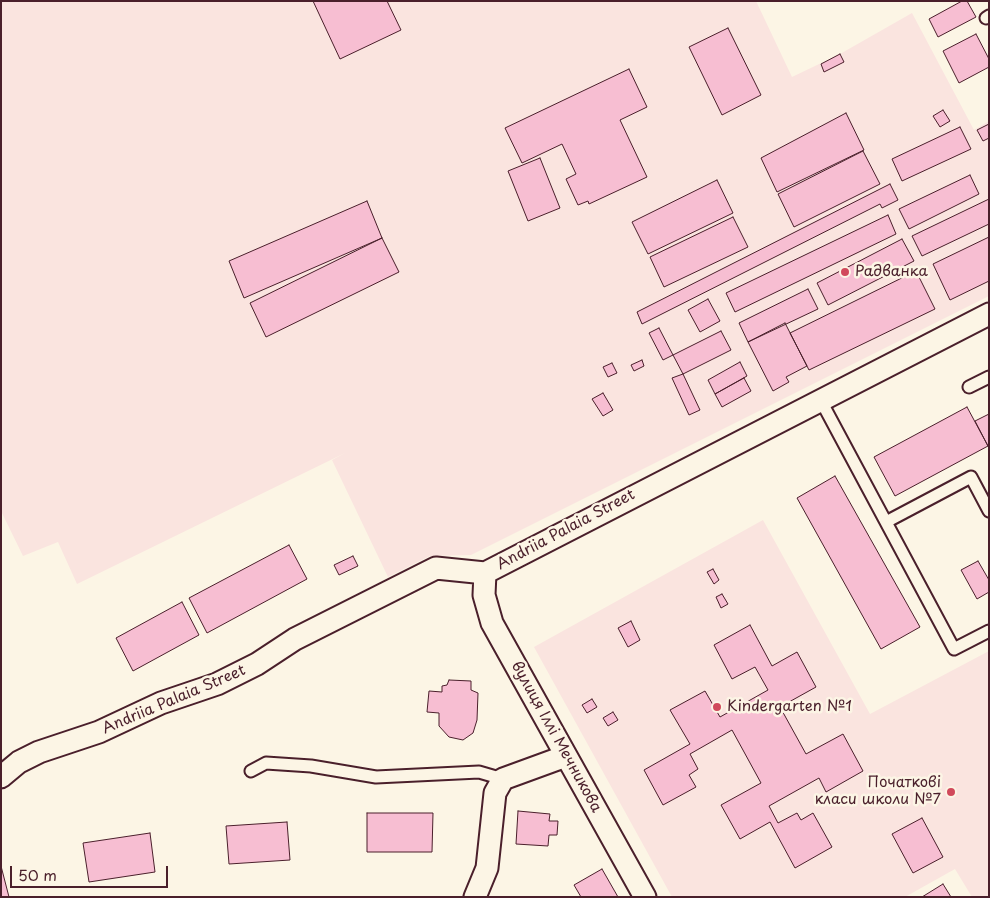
<!DOCTYPE html>
<html>
<head>
<meta charset="utf-8">
<style>
	body { margin:0 }
	#map { position:relative; width:990px; height:898px; overflow:hidden; background:#fcf5e5; font-family:"Playpen Sans",sans-serif }
	canvas { display:block }
	.frame { position:absolute; inset:0; border:2px solid #4a1f2b; pointer-events:none }
	.scale { position:absolute; left:10px; top:866px; width:158px; height:22px; box-sizing:border-box; border:2px solid #4a1f2b; border-top:0; padding-left:6px; font-size:15px; line-height:18px; white-space:nowrap; color:#4a1f2b; -webkit-text-stroke:4px #fcf5e5; paint-order:stroke }
</style>
</head>
<body>
<div id="map">
<canvas width="990" height="898"></canvas>
<div class="frame"></div>
<div class="scale">50 m</div>
</div>
<script>
const ctx = document.querySelector('canvas').getContext('2d');
ctx.lineJoin = 'round';
function fillPath(path, color) {
  ctx.fillStyle = color;
  ctx.fill(path, 'evenodd');
}
function shape(rows) {
  const path = new Path2D();
  for (const r of rows) {
    path.moveTo(r[0], r[1]);
    for (let i = 2; i < r.length; i += 2) path.lineTo(r[i], r[i + 1]);
  }
  return path;
}
function trace(path, color, width, dash) {
  ctx.strokeStyle = color;
  ctx.lineWidth = width;
  ctx.lineCap = dash ? 'butt' : 'round';
  ctx.setLineDash(dash || []);
  ctx.stroke(path);
}
function drawText(font, color, halo, rows, align = 'center') {
  ctx.font = font + ' "Playpen Sans",sans-serif';
  ctx.lineWidth = 5;
  ctx.setLineDash([]);
  ctx.textBaseline = 'middle';
  ctx.strokeStyle = halo;
  ctx.fillStyle = color;
  for (const [text, x, y, turn = 0] of rows) {
    ctx.save();
    ctx.translate(x, y);
    ctx.rotate((+turn || 0) * Math.PI / 180);
    ctx.textAlign = isNaN(turn) ? turn : align;
    if (halo) ctx.strokeText(text, 0, 0);
    ctx.fillText(text, 0, 0);
    ctx.restore();
  }
}
fillPath(shape([
	[1,1,756,1,792,77,840,54,912,13,974,130,989,121,989,296,471,555,430,556,388,577,332,460,345,453,77,584,58,542,23,556,1,511],
	[763,520,870,714,989,651,989,897,972,897,955,869,905,897,672,897,534,647]
]), '#fae4df');
const building = shape([
	[313,1,387,1,401,30,340,59,313,1],
	[962,1,967,1,976,17,938,37,929,19,962,1],
	[728,28,761,95,722,115,689,47,728,28],
	[976,34,989,59,989,67,959,83,943,51,976,34],
	[840,54,844,62,824,72,821,64,840,54],
	[629,69,647,107,620,120,647,177,589,204,588,201,578,205,566,179,576,174,562,144,522,163,505,128,629,69],
	[943,110,950,121,940,127,933,116,943,110],
	[846,113,864,150,777,192,761,158,846,113],
	[989,124,989,138,983,141,977,130,989,124],
	[960,127,971,149,902,181,892,159,960,127],
	[863,151,880,184,794,227,778,194,863,151],
	[540,158,560,208,528,221,508,171,540,158],
	[970,175,979,194,909,229,899,209,970,175],
	[717,180,733,213,648,254,632,222,717,180],
	[890,184,898,200,882,208,880,204,642,324,637,312,890,184],
	[989,199,989,224,922,256,912,236,989,199],
	[367,201,382,238,244,298,229,261,367,201],
	[888,215,896,234,735,312,726,293,888,215],
	[733,217,748,247,664,287,650,257,733,217],
	[989,237,989,281,950,300,933,264,989,237],
	[382,238,399,272,266,337,250,303,382,238],
	[902,239,914,261,828,305,817,283,902,239],
	[916,271,935,309,809,370,790,333,916,271],
	[808,289,818,309,748,342,739,323,808,289],
	[708,299,720,321,700,332,688,310,708,299],
	[785,323,807,366,786,377,789,382,773,391,748,342,785,323],
	[659,328,673,355,663,360,649,333,659,328],
	[721,331,731,350,683,374,673,355,721,331],
	[642,360,644,366,634,371,631,365,642,360],
	[740,362,747,376,715,394,708,380,740,362],
	[612,363,617,373,608,377,603,367,612,363],
	[683,374,700,410,689,415,672,378,683,374],
	[744,378,751,391,722,407,715,394,744,378],
	[603,393,613,410,603,416,592,399,603,393],
	[967,407,988,446,895,496,874,457,967,407],
	[989,414,989,448,975,421,989,414],
	[835,476,920,627,881,649,797,498,835,476],
	[289,545,307,579,207,633,189,598,289,545],
	[353,556,358,566,339,575,334,565,353,556],
	[978,561,989,580,989,592,977,599,961,570,978,561],
	[713,569,719,580,714,584,707,572,713,569],
	[722,594,728,604,721,608,716,597,722,594],
	[182,602,199,635,133,671,116,638,182,602],
	[631,621,640,640,628,647,618,628,631,621],
	[750,625,772,666,797,652,816,687,780,707,806,754,843,734,863,771,826,792,819,778,769,806,778,823,797,813,801,820,813,813,832,847,795,868,770,822,740,839,721,805,761,783,732,730,690,754,698,769,689,775,696,787,663,805,644,770,690,744,670,710,705,691,720,717,768,690,755,667,732,679,714,645,750,625],
	[449,680,471,681,471,690,478,693,477,720,473,733,463,740,449,737,439,726,439,713,427,712,429,691,442,692,442,686,447,685,449,680],
	[592,699,597,707,587,713,582,705,592,699],
	[613,712,618,720,608,726,603,718,613,712],
	[518,811,550,814,549,821,558,821,557,835,549,835,548,846,516,844,518,811],
	[367,813,433,813,432,852,367,852,367,813],
	[922,818,943,857,913,873,892,834,922,818],
	[287,822,290,860,229,864,226,826,287,822],
	[150,833,155,872,89,882,83,843,150,833],
	[1,866,9,897,1,897,1,866],
	[602,869,618,897,581,897,574,885,602,869],
	[943,884,951,897,922,897,943,884]
]);
fillPath(building, '#f7bed2');
trace(building, '#4a1f2b', 1);
const lane = shape([
	[986,18,989,16],
	[969,387,989,377],
	[820,399,954,649,989,631],
	[886,522,971,477,989,511],
	[251,771,266,763,311,766,376,777,479,772,503,779]
]);
const street = shape([
	[485,573,484,595,492,623,645,897],
	[1,777,19,762,39,752,99,732,161,703,217,684,257,664,295,639,436,568,485,573,989,314],
	[475,897,487,868,495,793,503,779,566,756]
]);
trace(lane, '#4a1f2b', 15);
trace(street, '#4a1f2b', 25);
trace(lane, '#fcf5e5', 11);
trace(street, '#fcf5e5', 21);
for (const [x, y, r, color] of [
	[845,272,5,"#d1495b"],
	[717,707,5,"#d1495b"],
	[951,792,5,"#d1495b"]
]) {
  const dot = new Path2D();
  dot.arc(x, y, r, 0, 2 * Math.PI);
  ctx.fillStyle = color;
  ctx.fill(dot);
  trace(dot, '#fcf5e5', 2);
}
drawText('15px', '#4a1f2b', '#fcf5e5', [
	["Радванка",855,272],
	["Kindergarten №1",727,707],
	["Початкові",941,783,"right"],
	["класи школи №7",941,800,"right"]
], 'left');
drawText('15px', '#4a1f2b', '#fcf5e5', [
	["Andriia Palaia Street",566,530,-28],
	["Andriia Palaia Street",174,700,-23],
	["вулиця Іллі Мечникова",556,737,61]
]);
</script>
</body>
</html>
